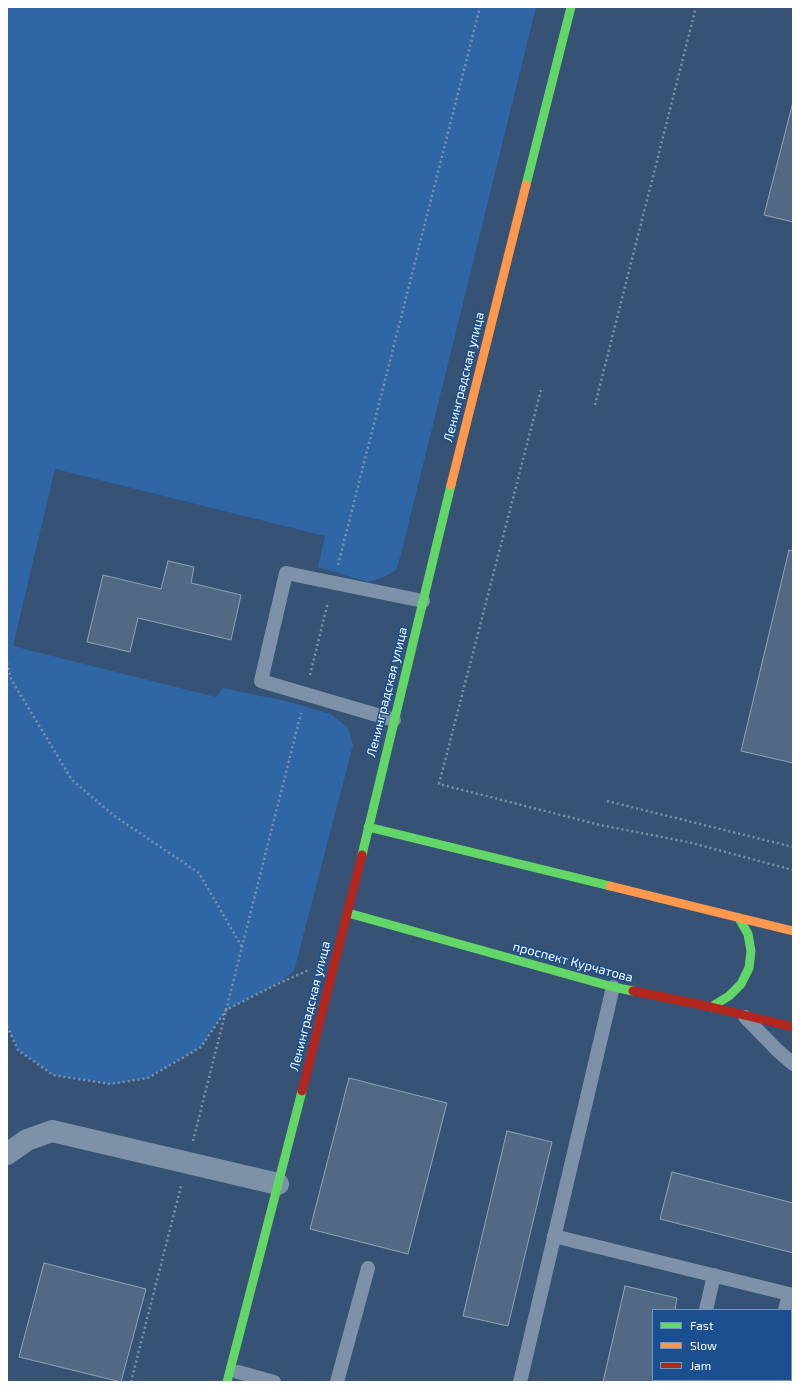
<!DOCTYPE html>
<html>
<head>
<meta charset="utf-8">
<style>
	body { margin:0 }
	#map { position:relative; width:800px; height:1389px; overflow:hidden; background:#365274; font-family:"Exo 2",sans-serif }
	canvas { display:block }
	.frame { position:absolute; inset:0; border:8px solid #fff; pointer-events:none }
	.legend { position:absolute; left:652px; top:1309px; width:140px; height:72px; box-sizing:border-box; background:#1b4f8f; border:1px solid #7695bc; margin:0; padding:5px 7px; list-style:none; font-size:12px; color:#fff }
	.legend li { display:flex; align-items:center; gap:8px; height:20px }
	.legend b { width:20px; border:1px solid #7695bc }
</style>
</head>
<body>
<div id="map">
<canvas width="800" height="1389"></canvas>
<div class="frame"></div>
<ul class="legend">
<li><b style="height:5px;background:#63d668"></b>Fast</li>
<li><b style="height:5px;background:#ff974d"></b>Slow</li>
<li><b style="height:5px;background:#b3261e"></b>Jam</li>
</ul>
</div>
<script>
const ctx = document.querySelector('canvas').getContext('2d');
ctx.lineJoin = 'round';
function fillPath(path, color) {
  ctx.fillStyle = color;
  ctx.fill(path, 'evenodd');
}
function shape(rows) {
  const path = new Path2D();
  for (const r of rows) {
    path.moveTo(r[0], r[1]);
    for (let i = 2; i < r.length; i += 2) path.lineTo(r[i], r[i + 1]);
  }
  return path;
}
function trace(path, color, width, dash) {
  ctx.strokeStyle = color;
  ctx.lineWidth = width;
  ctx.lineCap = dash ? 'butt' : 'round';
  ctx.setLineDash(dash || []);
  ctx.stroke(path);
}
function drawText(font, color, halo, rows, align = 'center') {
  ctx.font = font + ' "Exo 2",sans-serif';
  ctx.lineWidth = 3;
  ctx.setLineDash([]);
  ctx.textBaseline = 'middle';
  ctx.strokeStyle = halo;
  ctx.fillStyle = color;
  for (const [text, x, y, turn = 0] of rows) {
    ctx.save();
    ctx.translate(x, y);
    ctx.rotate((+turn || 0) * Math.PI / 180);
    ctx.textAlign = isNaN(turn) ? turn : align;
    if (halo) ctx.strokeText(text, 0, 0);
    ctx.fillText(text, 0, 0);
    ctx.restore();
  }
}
fillPath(shape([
	[7,7,536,7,402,550,396,570,384,577,368,582,318,567,325,536,55,469,13,646,216,697,223,688,285,701,331,714,348,728,353,745,294,971,277,984,226,1010,201,1047,148,1078,110,1084,53,1075,18,1050,7,1026]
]), '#2f66a5');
const building = shape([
	[793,102,793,222,764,215,793,102],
	[789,550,793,551,793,763,741,751,789,550],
	[168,561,194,567,191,583,241,595,231,640,138,618,130,652,87,642,103,575,161,589,168,561],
	[349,1078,447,1103,408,1254,310,1229,349,1078],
	[507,1131,552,1142,508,1326,463,1316,507,1131],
	[672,1172,793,1203,793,1253,660,1219,672,1172],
	[44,1263,146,1289,121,1382,19,1357,44,1263],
	[625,1286,677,1298,675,1310,653,1310,653,1380,658,1380,658,1382,603,1382,625,1286]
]);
fillPath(building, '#526984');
trace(building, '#92a2b6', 1);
trace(shape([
	[541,390,439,784,600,825,688,842,793,870],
	[595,405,696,7],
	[338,565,480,7],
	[7,663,11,679,72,780,113,815,199,873,242,947],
	[310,675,328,602],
	[607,801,793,847],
	[7,1026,18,1050,53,1075,110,1084,148,1078,201,1047,226,1010,277,984,309,970],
	[193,1141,301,713],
	[131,1382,181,1186]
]), '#7d92a8', 2.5, [2, 3]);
trace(shape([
	[394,720,261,681,286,573,423,601],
	[745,1017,777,1050,793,1064],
	[554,1236,793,1295],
	[706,1310,714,1275],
	[785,1310,789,1294],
	[238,1372,274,1382],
	[337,1382,368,1268],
	[520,1382,613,987],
	[689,1382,690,1380],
	[772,1382,772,1380]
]), '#7d92a8', 14);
trace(shape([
	[7,1154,27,1140,52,1131,278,1184]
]), '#7d92a8', 22);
trace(shape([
	[526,185,571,7],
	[368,827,610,886],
	[362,855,451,485],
	[348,913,613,987,633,991],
	[711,1007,729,996,741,984,749,968,751,951,748,934,739,918],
	[227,1382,302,1091]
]), '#63d668', 9);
trace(shape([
	[451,485,526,185],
	[610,886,793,931]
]), '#ff974d', 9);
trace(shape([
	[633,991,711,1007,793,1027],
	[302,1091,362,855]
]), '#b3261e', 9);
drawText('13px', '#fff', '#1b4f8f', [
	["Ленинградская улица",464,377,-76],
	["Ленинградская улица",387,692,-76],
	["проспект Курчатова",573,962,15],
	["Ленинградская улица",310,1006,-76]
]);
</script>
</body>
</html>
